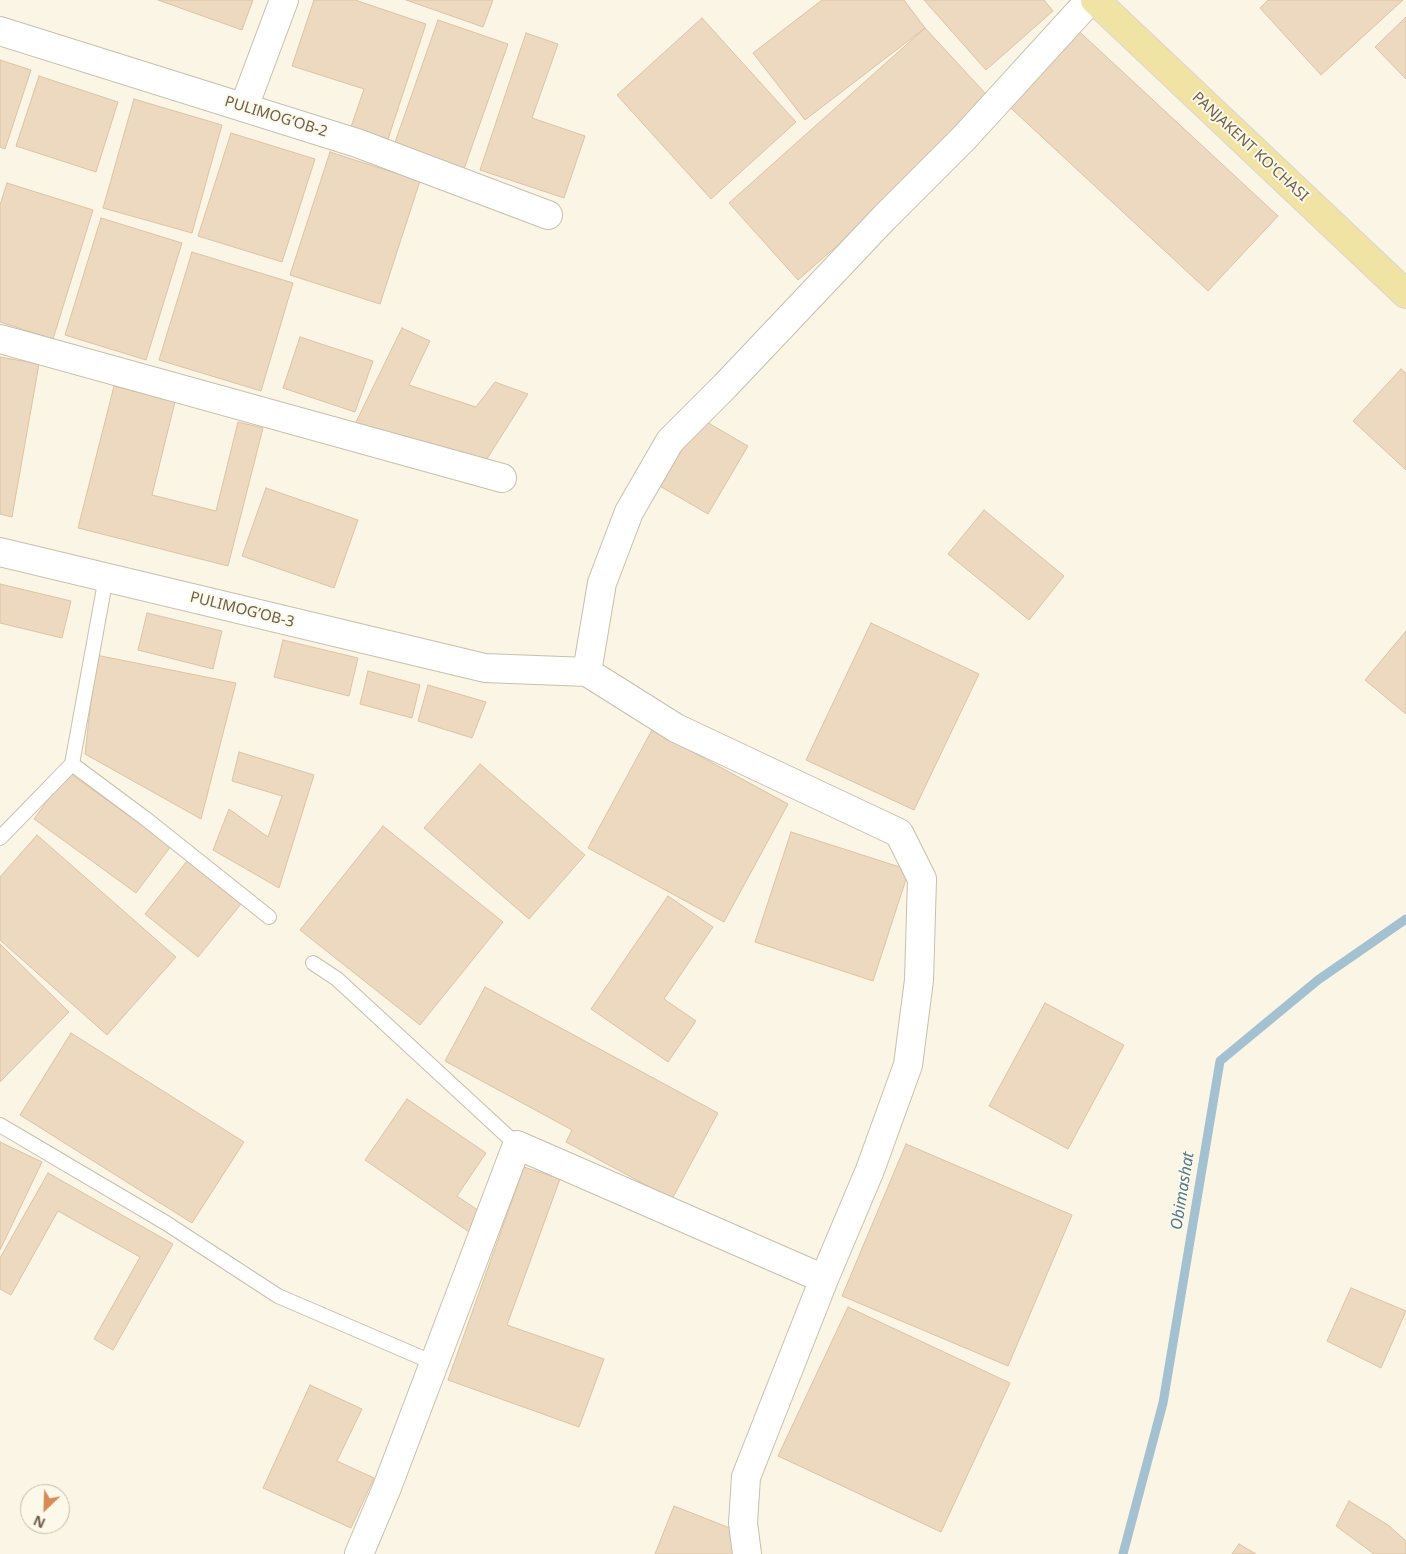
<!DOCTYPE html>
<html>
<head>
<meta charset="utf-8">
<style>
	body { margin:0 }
	#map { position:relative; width:1406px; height:1554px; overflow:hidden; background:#faf5e5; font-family:"Noto Sans",sans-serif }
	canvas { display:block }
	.north { position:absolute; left:20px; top:1484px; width:50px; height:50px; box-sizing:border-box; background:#fdf9ea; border:1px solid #c4bcab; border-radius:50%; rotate:204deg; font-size:14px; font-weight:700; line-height:20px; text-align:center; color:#6f604d }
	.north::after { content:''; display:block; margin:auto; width:18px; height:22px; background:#d78b57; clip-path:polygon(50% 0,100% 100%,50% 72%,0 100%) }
</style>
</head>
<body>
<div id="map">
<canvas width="1406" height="1554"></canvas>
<div class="north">N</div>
</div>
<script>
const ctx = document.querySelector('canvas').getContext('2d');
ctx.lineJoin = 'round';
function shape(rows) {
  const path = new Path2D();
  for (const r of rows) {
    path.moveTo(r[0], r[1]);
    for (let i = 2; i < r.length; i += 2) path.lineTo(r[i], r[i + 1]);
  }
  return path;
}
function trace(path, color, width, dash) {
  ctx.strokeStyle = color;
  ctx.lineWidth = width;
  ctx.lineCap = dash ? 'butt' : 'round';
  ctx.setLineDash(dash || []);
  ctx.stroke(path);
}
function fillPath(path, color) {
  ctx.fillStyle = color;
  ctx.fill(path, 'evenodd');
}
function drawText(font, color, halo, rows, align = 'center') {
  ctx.font = font + ' "Noto Sans",sans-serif';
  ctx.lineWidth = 4;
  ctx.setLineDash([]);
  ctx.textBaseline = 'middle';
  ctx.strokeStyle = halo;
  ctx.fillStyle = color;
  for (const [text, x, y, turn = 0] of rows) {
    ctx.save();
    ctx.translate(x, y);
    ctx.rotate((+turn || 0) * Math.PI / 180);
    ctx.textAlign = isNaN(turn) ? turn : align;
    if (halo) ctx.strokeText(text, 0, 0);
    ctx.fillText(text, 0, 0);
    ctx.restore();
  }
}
trace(shape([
	[1123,1554,1163,1403,1220,1061,1318,980,1406,919]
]), '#a3c1d1', 9);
const building = shape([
	[158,0,253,0,242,30,158,0],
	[314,0,355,0,426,24,388,139,351,127,364,89,292,66,314,0],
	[406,0,493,0,483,27,406,0],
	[822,0,904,0,925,28,805,120,753,53,822,0],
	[924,0,1044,0,1053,11,986,70,924,0],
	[1268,0,1403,0,1321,75,1260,8,1268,0],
	[1406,17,1406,79,1375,47,1406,17],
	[702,18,796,122,711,199,617,95,702,18],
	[438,20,508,44,464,169,394,145,438,20],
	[1070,23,1278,216,1208,291,1000,98,1070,23],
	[925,28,997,106,798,280,729,203,925,28],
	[526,33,558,44,532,118,585,136,564,198,480,170,526,33],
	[0,60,31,70,5,149,0,147,0,60],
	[39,76,118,102,96,172,16,146,39,76],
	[134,99,222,125,192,233,103,208,134,99],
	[231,133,315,159,282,262,198,236,231,133],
	[330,152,420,181,380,304,290,275,330,152],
	[7,183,93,210,53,339,0,322,0,205,7,183],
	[101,218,182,243,146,360,65,335,101,218],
	[192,252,293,283,261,391,159,360,192,252],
	[402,328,430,341,409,385,476,407,495,382,528,394,483,465,355,424,402,328],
	[300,337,373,361,355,412,283,388,300,337],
	[0,357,39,364,12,517,0,514,0,357],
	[1401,369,1406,373,1406,470,1353,421,1401,369],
	[114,386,175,402,152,495,216,511,238,422,263,428,228,566,78,528,114,386],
	[698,417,748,446,708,514,658,485,698,417],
	[266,488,358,520,334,588,242,556,266,488],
	[984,510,1064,576,1029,620,948,554,984,510],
	[0,584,71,601,62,638,0,623,0,584],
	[147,613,222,631,213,669,138,650,147,613],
	[871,623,979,674,914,810,806,760,871,623],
	[1406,631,1406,714,1365,680,1406,631],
	[283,640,358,658,349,696,274,677,283,640],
	[96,655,236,683,201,819,85,754,96,655],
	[368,671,420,685,412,718,360,704,368,671],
	[428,685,486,702,472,738,418,721,428,685],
	[652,730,788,804,724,922,588,848,652,730],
	[239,752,314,775,279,888,213,850,229,809,268,837,282,796,232,781,239,752],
	[480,764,585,855,529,919,424,828,480,764],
	[68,772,171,846,136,893,34,819,68,772],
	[383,826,503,922,420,1025,300,930,383,826],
	[791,832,909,870,873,981,755,942,791,832],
	[37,835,176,957,107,1035,0,940,0,877,37,835],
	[187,861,241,904,198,957,145,914,187,861],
	[668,896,713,927,664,999,696,1021,668,1062,591,1009,668,896],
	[0,944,69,1012,0,1082,0,944],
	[485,987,718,1113,672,1199,566,1142,572,1130,445,1061,485,987],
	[1045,1003,1124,1045,1068,1149,989,1106,1045,1003],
	[71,1033,244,1142,192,1223,20,1115,71,1033],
	[407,1099,486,1153,457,1196,482,1213,469,1232,365,1160,407,1099],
	[0,1142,42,1162,0,1250,0,1142],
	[906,1144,1072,1215,1008,1366,842,1296,906,1144],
	[524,1167,560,1179,507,1325,604,1359,579,1427,448,1380,524,1167],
	[48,1173,173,1244,113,1350,94,1339,140,1257,58,1211,11,1295,0,1289,0,1258,48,1173],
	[1351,1288,1406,1311,1381,1368,1327,1341,1351,1288],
	[848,1307,1010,1383,941,1532,778,1456,848,1307],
	[310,1385,362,1409,337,1461,374,1478,351,1528,263,1488,310,1385],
	[1349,1501,1388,1525,1406,1541,1406,1554,1374,1554,1336,1526,1349,1501],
	[674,1506,745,1534,737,1554,655,1554,674,1506],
	[1239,1544,1256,1554,1232,1554,1239,1544]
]);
fillPath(building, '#ecd9bf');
trace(building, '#ddc3a2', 1);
const lane = shape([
	[72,764,146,819,269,917],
	[0,838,72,764,106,577],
	[313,963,337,979,517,1145],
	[0,1125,166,1223,278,1296,434,1363]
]);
const street = shape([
	[0,31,357,143,548,215],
	[244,107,284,0],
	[0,339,502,478],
	[0,552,485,668,587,672],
	[824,1279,870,1170,908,1065,919,980,922,879,899,833,676,728,587,672,602,583,629,512,670,441,725,386,884,218,965,137,1090,0],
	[359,1554,386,1490,517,1145,824,1279,746,1477,743,1523,747,1554]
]);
const primary = shape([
	[1095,0,1406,294]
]);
trace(lane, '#c9bfac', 16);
trace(street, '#c9bfac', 30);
trace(primary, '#dad6d1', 30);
trace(lane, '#fff', 14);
trace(street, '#fff', 28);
trace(primary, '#f1e3a4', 28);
drawText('15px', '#6f604d', '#fdf9ea', [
	["PULIMOG’OB-2",276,117,17],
	["PANJAKENT KO'CHASI",1250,147,43],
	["PULIMOG’OB-3",242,610,14]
]);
drawText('italic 16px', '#50788d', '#fdf9ea', [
	["Obimashat",1183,1191,-81]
]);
</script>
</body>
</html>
